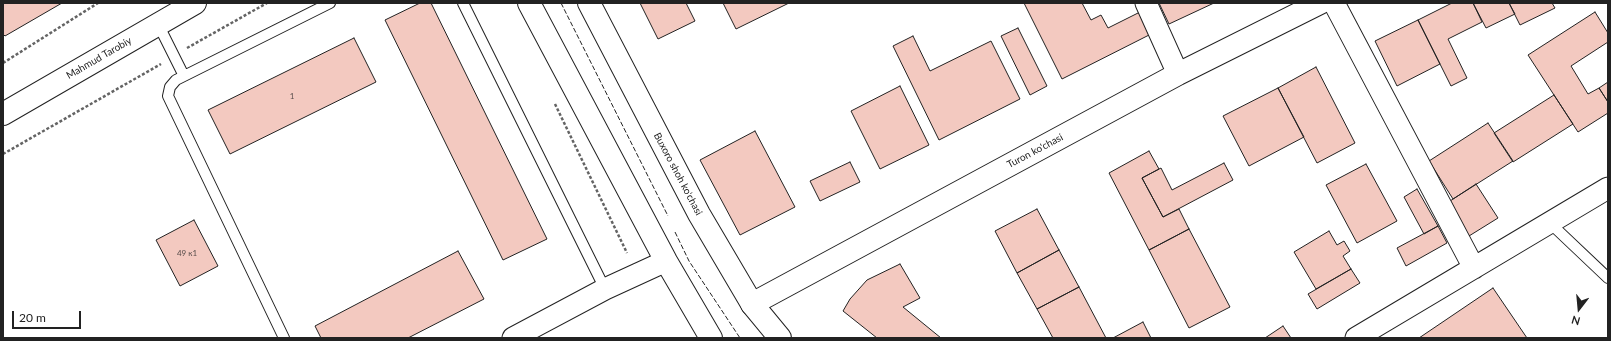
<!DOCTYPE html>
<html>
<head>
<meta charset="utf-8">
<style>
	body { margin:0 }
	#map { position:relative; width:1611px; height:341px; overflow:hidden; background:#fff; font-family:Lato,sans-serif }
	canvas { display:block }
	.frame { position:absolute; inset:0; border:4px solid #222; pointer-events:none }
	.north { position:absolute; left:1559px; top:289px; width:40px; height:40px; -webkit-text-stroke:3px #fff; paint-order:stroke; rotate:196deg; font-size:11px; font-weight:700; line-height:16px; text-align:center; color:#222 }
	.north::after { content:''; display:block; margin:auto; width:14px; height:18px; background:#222; clip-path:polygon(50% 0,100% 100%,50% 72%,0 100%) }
	.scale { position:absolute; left:12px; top:311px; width:69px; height:18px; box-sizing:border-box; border:2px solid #222; border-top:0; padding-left:5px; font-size:12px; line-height:14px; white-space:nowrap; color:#222; -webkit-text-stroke:3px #fff; paint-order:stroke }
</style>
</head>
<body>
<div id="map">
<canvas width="1611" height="341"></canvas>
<div class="frame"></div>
<div class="north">N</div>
<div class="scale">20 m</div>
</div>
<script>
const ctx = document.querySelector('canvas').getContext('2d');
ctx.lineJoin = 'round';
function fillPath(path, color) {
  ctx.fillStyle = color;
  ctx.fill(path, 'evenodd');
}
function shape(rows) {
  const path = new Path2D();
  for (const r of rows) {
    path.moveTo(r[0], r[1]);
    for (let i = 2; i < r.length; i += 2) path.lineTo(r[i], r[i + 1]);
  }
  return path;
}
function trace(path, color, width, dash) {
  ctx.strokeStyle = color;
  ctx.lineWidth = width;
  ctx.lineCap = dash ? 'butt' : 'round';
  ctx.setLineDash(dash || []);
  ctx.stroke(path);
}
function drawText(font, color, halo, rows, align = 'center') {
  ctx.font = font + ' Lato,sans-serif';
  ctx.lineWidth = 3;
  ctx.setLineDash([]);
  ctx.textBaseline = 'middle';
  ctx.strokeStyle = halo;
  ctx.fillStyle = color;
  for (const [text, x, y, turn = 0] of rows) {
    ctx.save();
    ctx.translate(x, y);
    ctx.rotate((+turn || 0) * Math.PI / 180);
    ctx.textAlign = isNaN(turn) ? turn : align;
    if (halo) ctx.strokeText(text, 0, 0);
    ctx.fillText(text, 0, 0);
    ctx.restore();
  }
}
const building = shape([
	[3,3,62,3,5,36,3,34,3,3],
	[420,3,431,3,547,239,503,260,385,20,420,3],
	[640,3,686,3,695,21,658,39,640,3],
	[723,3,789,3,736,29,723,3],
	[1024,3,1082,3,1091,20,1101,15,1108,28,1144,10,1155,32,1062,79,1024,3],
	[1159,3,1214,3,1169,24,1159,3],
	[1452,3,1473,3,1482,22,1448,39,1467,78,1451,86,1418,20,1452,3],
	[1473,3,1509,3,1515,14,1486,28,1473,3],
	[1509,3,1552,3,1555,8,1520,25,1509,3],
	[1595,12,1608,33,1608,42,1571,66,1588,94,1599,88,1608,102,1608,113,1578,132,1528,55,1595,12],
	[1418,20,1440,64,1397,86,1375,41,1418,20],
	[1018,28,1047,86,1030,95,1001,36,1018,28],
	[913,36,930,71,991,41,1020,99,939,140,893,46,913,36],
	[354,38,376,82,230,154,208,110,354,38],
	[1316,67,1355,143,1317,163,1278,88,1316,67],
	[1608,82,1608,102,1599,88,1608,82],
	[900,86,929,145,880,169,851,111,900,86],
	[1278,88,1304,137,1249,166,1223,116,1278,88],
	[1554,95,1573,124,1513,162,1494,133,1554,95],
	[1488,123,1513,161,1453,199,1429,161,1488,123],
	[755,131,795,207,740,235,700,160,755,131],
	[1149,151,1159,169,1142,178,1163,217,1179,209,1189,229,1149,250,1109,173,1149,151],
	[850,162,860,182,820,201,810,181,850,162],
	[1224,163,1233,180,1163,217,1142,178,1161,168,1172,190,1224,163],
	[1366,164,1397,221,1357,243,1326,185,1366,164],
	[1476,184,1498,218,1469,236,1447,203,1476,184],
	[1417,189,1438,226,1424,234,1404,197,1417,189],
	[1037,209,1059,250,1017,273,995,231,1037,209],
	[194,220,218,266,180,286,156,240,194,220],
	[1438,226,1447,243,1406,266,1397,248,1438,226],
	[1189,229,1230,307,1189,328,1149,250,1189,229],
	[1329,231,1337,245,1344,241,1350,251,1343,256,1351,269,1316,289,1294,252,1329,231],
	[1059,250,1079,287,1037,309,1017,273,1059,250],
	[458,251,484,299,408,338,321,338,315,326,458,251],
	[900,264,920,298,903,307,941,338,877,338,843,311,850,299,867,280,900,264],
	[1351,269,1360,283,1317,309,1308,294,1351,269],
	[1079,287,1106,338,1053,338,1037,309,1079,287],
	[1493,288,1527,338,1419,338,1493,288],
	[1143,322,1151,338,1113,338,1143,322],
	[1283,326,1291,338,1265,338,1283,326]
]);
fillPath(building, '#f3c9c0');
trace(building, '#222', 1);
const service = shape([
	[463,3,605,289],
	[158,24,184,76],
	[1550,223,1608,278],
	[284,338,168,96,170,87,176,80,330,3]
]);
const minor = shape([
	[1146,3,1178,74],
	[1334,3,1474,268],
	[513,338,605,289,666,261],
	[1356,338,1608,188]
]);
const tertiary = shape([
	[752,304,1178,74,1320,3]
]);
const primary = shape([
	[529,3,666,261,711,338],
	[589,3,699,214,752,304,780,338],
	[3,114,195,3]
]);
trace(service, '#222', 12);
trace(minor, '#222', 23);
trace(tertiary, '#222', 24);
trace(primary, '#222', 24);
trace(shape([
	[187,48,267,3],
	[3,63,98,3],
	[555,104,627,253],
	[3,154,161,64]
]), '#646464', 2.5, [3, 2]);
trace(service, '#fff', 10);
trace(minor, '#fff', 21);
trace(tertiary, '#fff', 22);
trace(primary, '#fff', 22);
trace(shape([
	[561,3,668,216],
	[675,232,689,261,740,338]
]), '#222', 1, [5, 2]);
drawText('8px', '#564c4a', null, [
	["1",292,96],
	["49 к1",187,253]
]);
drawText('10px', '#222', '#fff', [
	["Mahmud Tarobiy",99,58,-30],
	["Turon ko'chasi",1035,151,-28],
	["Buxoro shoh ko'chasi",678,174,62]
]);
</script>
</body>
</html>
